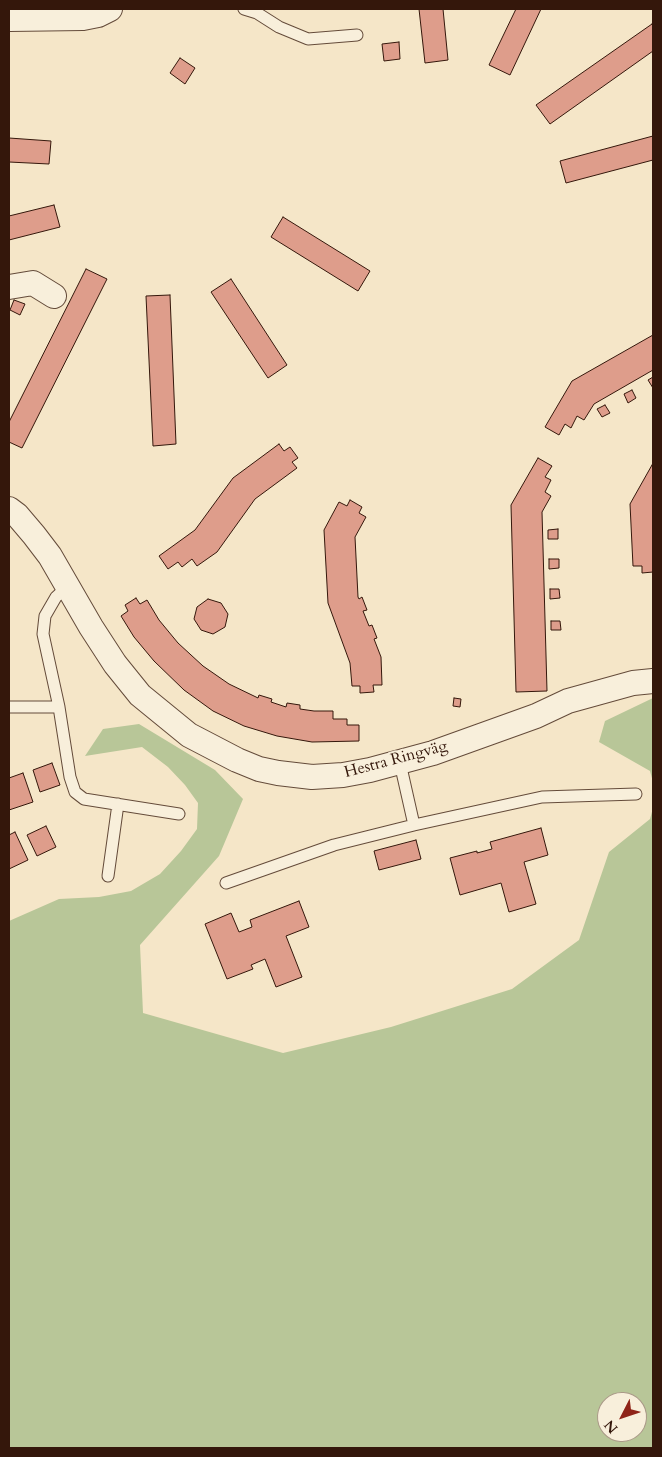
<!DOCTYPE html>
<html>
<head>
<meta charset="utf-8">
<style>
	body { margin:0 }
	#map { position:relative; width:662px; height:1457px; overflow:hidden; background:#f5e6c8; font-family:Cardo,serif }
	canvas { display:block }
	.frame { position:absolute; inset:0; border:10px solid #34170b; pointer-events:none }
	.north { position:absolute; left:597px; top:1392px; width:50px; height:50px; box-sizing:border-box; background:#f8efdb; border:1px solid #a98; border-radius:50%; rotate:229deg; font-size:14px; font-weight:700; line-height:20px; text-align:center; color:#34170b }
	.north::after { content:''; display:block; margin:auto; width:18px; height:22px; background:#8f2418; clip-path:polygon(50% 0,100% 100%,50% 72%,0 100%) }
</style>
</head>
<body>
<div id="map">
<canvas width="662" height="1457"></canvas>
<div class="frame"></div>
<div class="north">N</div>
</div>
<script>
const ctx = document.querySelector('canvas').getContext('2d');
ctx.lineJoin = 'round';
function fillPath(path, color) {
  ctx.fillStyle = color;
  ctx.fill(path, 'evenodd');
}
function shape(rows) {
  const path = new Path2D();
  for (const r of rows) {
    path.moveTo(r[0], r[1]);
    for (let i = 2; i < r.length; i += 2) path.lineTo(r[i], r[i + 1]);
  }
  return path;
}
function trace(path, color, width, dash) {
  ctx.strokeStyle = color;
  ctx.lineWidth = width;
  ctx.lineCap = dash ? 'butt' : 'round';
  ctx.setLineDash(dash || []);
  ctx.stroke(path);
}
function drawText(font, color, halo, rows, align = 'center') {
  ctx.font = font + ' Cardo,serif';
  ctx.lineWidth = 4;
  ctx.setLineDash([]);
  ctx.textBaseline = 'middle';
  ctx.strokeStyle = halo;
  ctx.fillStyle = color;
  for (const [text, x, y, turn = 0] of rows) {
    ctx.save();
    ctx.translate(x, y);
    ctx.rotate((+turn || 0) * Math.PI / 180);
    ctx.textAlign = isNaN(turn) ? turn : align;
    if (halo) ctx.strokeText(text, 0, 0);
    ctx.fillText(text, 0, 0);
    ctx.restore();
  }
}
fillPath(shape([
	[653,698,653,782,650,771,599,742,605,721],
	[139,724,215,770,243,799,219,856,140,945,143,1013,283,1053,391,1027,512,989,579,940,609,852,650,819,653,808,653,1448,9,1448,9,921,59,899,99,897,131,891,160,874,181,851,197,829,198,803,185,785,168,767,142,747,85,756,103,729],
	[607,1402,637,1402,637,1432,607,1432]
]), '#b8c698');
const building = shape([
	[419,9,443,9,448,60,425,63,419,9],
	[516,9,541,9,510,75,489,65,516,9],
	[652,24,653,26,653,51,550,124,536,105,652,24],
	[399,42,400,59,384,61,382,44,399,42],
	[180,58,195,68,185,84,170,73,180,58],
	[653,136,653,160,566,183,560,161,653,136],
	[9,138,51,141,49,164,9,162,9,138],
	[54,205,60,227,9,240,9,216,54,205],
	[283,217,370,271,358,291,271,237,283,217],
	[86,269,107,279,22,448,9,442,9,422,86,269],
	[231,279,287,365,268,378,211,292,231,279],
	[170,295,176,444,153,446,146,296,170,295],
	[14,300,25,304,20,315,10,310,14,300],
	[653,335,653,370,594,404,584,420,577,416,571,428,565,424,559,435,545,427,572,381,653,335],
	[653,377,653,388,648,380,653,377],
	[632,390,636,398,628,403,624,394,632,390],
	[605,405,610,413,602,417,597,409,605,405],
	[279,444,284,451,290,447,298,458,292,462,297,468,255,499,217,552,197,566,192,559,182,567,178,562,168,569,159,556,195,530,233,478,279,444],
	[538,458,552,466,545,477,551,480,545,492,551,496,542,512,547,691,516,692,511,505,538,458],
	[652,465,653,465,653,572,642,573,642,566,633,566,630,504,652,465],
	[350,500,362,507,359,513,366,517,355,537,358,597,359,599,362,597,367,610,363,611,369,626,372,625,377,638,374,639,381,657,382,685,373,685,374,692,360,693,360,686,352,686,350,663,328,603,324,530,339,502,347,506,350,500],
	[558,529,558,539,548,539,548,530,558,529],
	[549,559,559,559,559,568,549,569,549,559],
	[550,589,559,589,560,598,550,599,550,589],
	[136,598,140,604,147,600,159,620,178,643,203,666,229,684,256,697,258,698,259,695,272,699,271,702,286,707,287,703,300,705,300,709,314,711,333,711,333,719,347,719,347,725,359,725,359,741,312,742,277,736,244,726,213,711,184,690,154,661,134,637,121,616,128,611,125,605,136,598],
	[208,599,221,603,228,614,225,627,213,634,201,630,194,619,197,607,208,599],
	[551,621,560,621,561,630,551,630,551,621],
	[454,698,461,699,460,707,453,706,454,698],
	[52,763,60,785,40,792,33,770,52,763],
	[23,773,33,802,9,810,9,778,23,773],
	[46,826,56,847,37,856,27,835,46,826],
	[541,828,548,855,524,862,536,904,509,912,501,883,460,895,450,858,477,851,477,853,492,849,490,842,541,828],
	[15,832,28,860,9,869,9,835,15,832],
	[416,840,421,859,379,870,374,851,416,840],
	[299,901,309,927,286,936,302,977,276,987,265,959,251,965,253,969,227,979,205,924,231,913,239,932,252,927,250,920,299,901]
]);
fillPath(building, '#de9d8b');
trace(building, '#34170b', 1);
const service = shape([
	[244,9,257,13,279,27,308,39,357,35],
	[68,586,56,597,45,616,43,634,59,707,70,777,75,792,84,799,179,814],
	[9,707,59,707],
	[400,763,414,825],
	[108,876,118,804],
	[226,883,334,845,414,825,542,797,636,794]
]);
const minor = shape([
	[9,19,83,18,98,15,110,9],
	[9,287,33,283,54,296],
	[9,509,17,515,34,535,50,556,91,627,115,664,140,695,189,735,237,760,259,769,278,773,312,777,343,775,370,770,433,753,536,716,568,701,633,683,653,681]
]);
trace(service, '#644b3a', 13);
trace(minor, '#644b3a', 26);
trace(service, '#f8efdb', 11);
trace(minor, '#f8efdb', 24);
drawText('16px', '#34170b', '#f8efdb', [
	["Hestra Ringväg",396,760,-15]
]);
</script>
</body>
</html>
